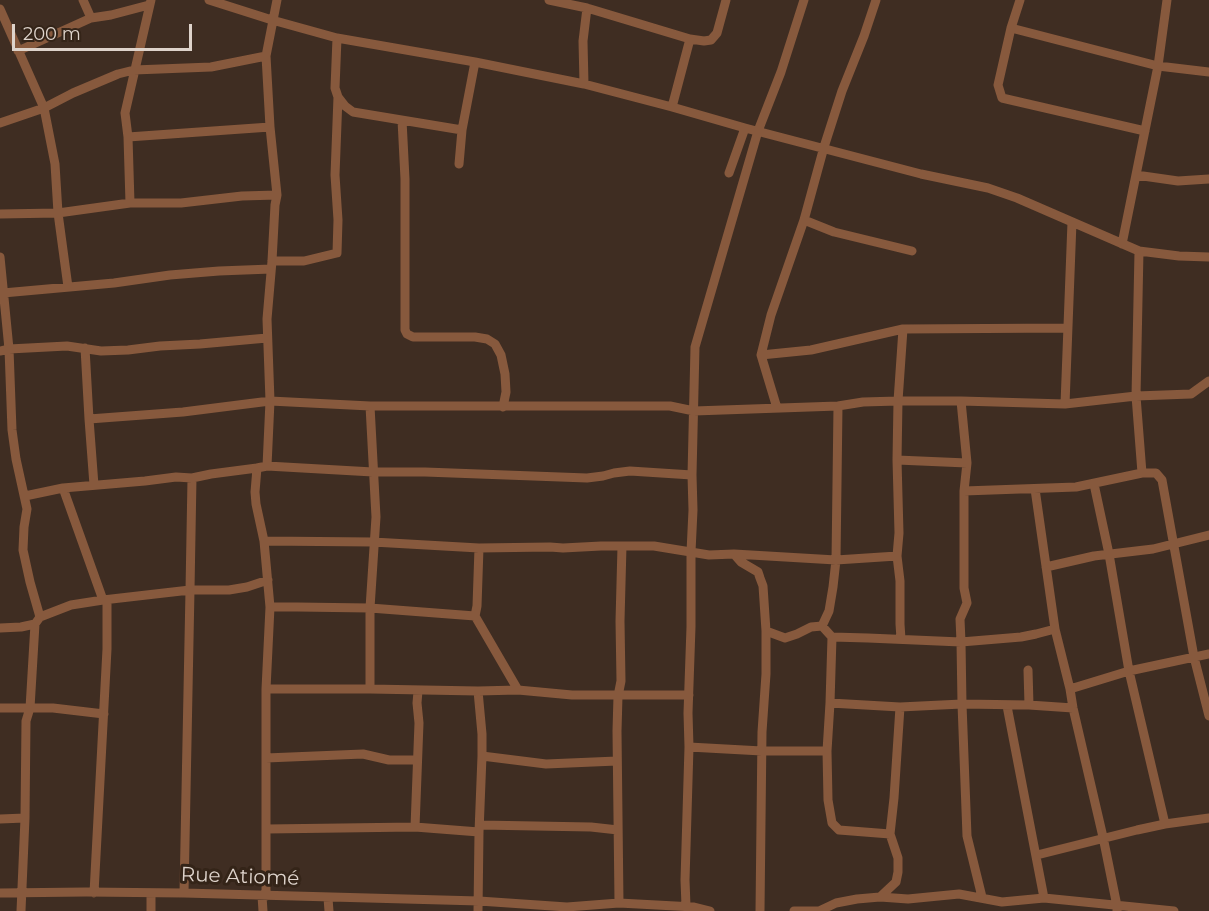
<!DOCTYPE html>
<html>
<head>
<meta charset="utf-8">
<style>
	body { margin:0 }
	#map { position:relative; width:1209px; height:911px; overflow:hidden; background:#3f2d22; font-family:Montserrat,sans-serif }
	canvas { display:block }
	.scale { position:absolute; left:12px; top:24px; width:180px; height:27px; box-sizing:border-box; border:3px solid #ded3cb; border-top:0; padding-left:8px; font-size:18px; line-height:21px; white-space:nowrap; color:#ded3cb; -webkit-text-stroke:4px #342418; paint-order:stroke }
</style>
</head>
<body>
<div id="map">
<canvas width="1209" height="911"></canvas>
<div class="scale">200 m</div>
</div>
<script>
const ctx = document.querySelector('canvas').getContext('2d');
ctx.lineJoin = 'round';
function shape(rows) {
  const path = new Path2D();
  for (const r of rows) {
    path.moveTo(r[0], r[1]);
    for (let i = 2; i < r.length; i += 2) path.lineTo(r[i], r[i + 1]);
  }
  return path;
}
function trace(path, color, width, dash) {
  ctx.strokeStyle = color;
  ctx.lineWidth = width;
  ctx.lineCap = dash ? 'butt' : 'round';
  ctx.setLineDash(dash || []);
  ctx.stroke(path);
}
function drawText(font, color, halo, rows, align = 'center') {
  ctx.font = font + ' Montserrat,sans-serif';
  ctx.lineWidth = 6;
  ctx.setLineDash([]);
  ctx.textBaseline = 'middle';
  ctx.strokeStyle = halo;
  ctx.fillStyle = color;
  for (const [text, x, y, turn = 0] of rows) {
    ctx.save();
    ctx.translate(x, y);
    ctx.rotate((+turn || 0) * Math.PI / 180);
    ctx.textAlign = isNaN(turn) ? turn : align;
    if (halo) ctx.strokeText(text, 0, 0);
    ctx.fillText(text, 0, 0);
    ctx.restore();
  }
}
trace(shape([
	[83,0,91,18],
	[209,0,272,20,337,38,475,62,584,84,672,107,745,128,921,174,988,188,1017,198,1139,251,1179,256,1209,257],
	[549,0,587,8,690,39],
	[1020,0,1011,28,998,85,1002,98,1145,131],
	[0,9,44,108,55,164,58,213,68,287],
	[1011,28,1158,66,1209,72],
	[337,38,335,88,338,97,345,106,353,112,462,130],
	[18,51,91,18,111,15,149,5],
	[584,84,583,41,587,8],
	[672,107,690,39,704,41,711,40,717,33,726,0],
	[402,120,405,179,405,330,407,334,413,337,475,337,487,339,495,344,501,355,505,374,506,392,503,407],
	[0,123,44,108,73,93,118,74,134,70,211,67,266,56],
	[128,137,270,127],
	[459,164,462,130,475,62],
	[729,173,745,128],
	[1136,175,1178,181,1209,179],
	[130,203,128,137,125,113,151,0],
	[0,214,58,213,130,203,181,203,242,196,277,195],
	[804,220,834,232,912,251],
	[1122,244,1158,66,1167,0],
	[1139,251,1136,396,1142,473],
	[0,257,9,349,12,430,16,459,27,509,24,527,23,550,30,582,40,617],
	[272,261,304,261,337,253,338,220,335,175,338,97],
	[3,293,114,283,170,275,219,271,271,269],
	[85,348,89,419,94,485],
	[0,351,9,349,67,346,101,351,128,350,160,346,200,344,267,338],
	[761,355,811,350,903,329,1068,328],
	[961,401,967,463,964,491,964,588,967,603,960,619,961,642,1021,637,1036,634,1055,629],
	[1065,404,1072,222],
	[370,406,376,517,370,608,370,689],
	[777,408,761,355,771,315,804,220,824,147,842,91,864,36,876,0],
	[89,419,183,412,270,401,370,406,670,406,694,411,838,406,863,402,898,401,961,401,1065,404,1136,396,1191,394,1209,381],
	[897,460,967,463],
	[267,466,270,401,267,319,272,261,275,205,277,195,270,127,266,56,277,0],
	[1094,484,1109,554,1129,671,1165,824],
	[63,488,103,600],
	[1035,489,1055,629,1070,689,1073,708,1103,837,1117,906,1117,911],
	[964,491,1076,487,1142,473,1156,473,1162,480,1194,657,1209,716],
	[25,496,63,488,145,481,176,477,192,478,211,474,257,468],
	[264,541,373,542,479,548,550,547,563,548,601,546,654,546,709,555,734,554,741,562,758,572,760,578,763,586,766,631,766,674,762,732,760,911],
	[479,548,477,606,475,616,518,690],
	[734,554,836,560,897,556],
	[1046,567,1094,556,1153,549,1209,535],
	[270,607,297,607,370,608,475,616],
	[822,626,829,611,833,587,836,560,838,406],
	[0,628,21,627,35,624,40,617,71,605,103,600,190,590,192,478],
	[766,631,785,638,797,634,811,627,822,626,832,637,830,703,900,707,962,704,1029,705,1073,708],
	[832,637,868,638,961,642,962,704,967,836,982,897],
	[901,639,900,624,900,581,897,556,899,533,897,460,898,401,903,329],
	[1028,670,1029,705],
	[266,689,370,689,478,691,518,690,572,695,689,695],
	[1070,689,1129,671,1209,654],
	[478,691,482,734,482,756,479,832,478,911],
	[1007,706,1044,898],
	[0,708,53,708,104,714],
	[689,747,762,751,827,751,830,703],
	[827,751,828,800,832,823,839,830,890,834],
	[482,756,546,764,617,761],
	[266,758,363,754,389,760,417,760],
	[0,819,25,818],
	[480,825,591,827,618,830],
	[415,827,419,723,417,703,418,691],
	[267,829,415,827,479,832],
	[1037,855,1137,830,1165,824,1209,818],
	[0,893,86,892,184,893,479,901,567,907,619,903,694,907,710,911],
	[94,893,107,649,107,600],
	[184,893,190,590,229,590,247,587,268,580],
	[262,896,263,911],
	[266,896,266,689,270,607,264,541,256,504,255,492,257,468,267,466,373,472,425,472,587,478,603,476,614,473,630,471,692,475],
	[880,897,896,882,898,872,898,858,890,834,894,798,900,707],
	[328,898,329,911],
	[619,903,617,731,618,696,621,681,620,621,622,546],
	[686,906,685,880,689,747,688,713,691,627,691,552,693,510,692,475,695,347,758,131,781,72,804,0],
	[21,911,25,818,26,721,30,708,35,624],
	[151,911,151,893],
	[794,911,819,911,836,903,857,899,880,897,908,899,959,894,1002,902,1044,898,1174,911]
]), '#87593d', 9);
drawText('20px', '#ded3cb', '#342418', [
	["Rue Atiomé",240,877,2]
]);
</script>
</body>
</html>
